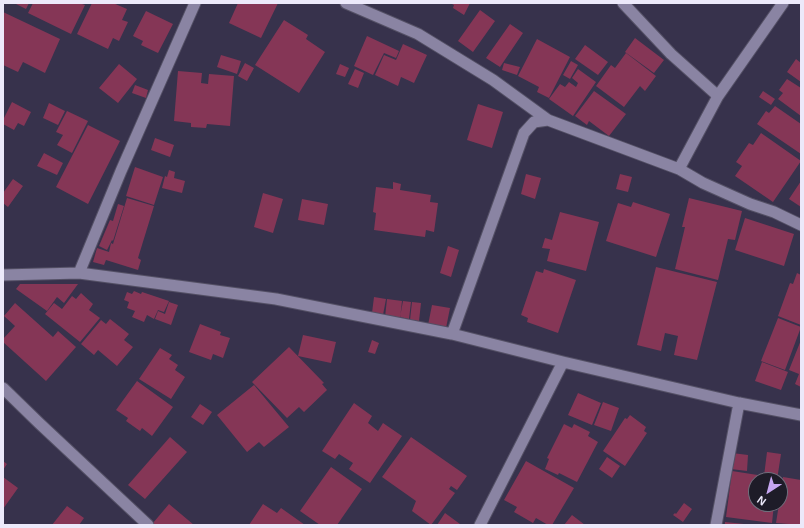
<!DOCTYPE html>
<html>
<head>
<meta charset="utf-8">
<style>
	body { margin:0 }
	#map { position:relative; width:804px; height:528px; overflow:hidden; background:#37324c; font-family:Arial,sans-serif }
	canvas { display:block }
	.frame { position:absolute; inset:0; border:4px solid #ece9fa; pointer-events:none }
	.north { position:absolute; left:748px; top:472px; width:40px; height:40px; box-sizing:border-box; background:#1e1c28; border:1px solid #706e7c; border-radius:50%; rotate:216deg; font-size:11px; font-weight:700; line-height:16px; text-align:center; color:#ece9fa }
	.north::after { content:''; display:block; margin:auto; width:14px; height:18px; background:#c6a6f0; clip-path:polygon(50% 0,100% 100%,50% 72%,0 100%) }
</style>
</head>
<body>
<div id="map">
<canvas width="804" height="528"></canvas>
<div class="frame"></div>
<div class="north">N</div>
</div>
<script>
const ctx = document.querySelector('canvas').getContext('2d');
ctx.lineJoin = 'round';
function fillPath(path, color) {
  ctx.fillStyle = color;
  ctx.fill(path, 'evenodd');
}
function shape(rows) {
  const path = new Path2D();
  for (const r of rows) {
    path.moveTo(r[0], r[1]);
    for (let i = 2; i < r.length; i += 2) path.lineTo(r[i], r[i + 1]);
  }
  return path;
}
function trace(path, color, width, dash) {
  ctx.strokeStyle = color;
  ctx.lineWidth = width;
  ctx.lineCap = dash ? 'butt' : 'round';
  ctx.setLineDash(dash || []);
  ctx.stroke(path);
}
fillPath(shape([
	[14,3,29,3,26,9],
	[33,3,79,3,85,5,71,34,28,13],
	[92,3,113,3,127,9,122,20,128,22,119,41,113,38,108,49,77,34],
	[238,3,278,3,261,38,229,23],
	[450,3,470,3,464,15,453,8,454,5],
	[480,10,495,21,473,52,458,41],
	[146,11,173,24,158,53,141,45,143,41,133,36],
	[3,12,60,39,45,73,23,62,18,72,3,65],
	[284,20,308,35,306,39,325,52,299,93,255,65],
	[510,24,523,33,500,67,486,58],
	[367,36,399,51,396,58,384,53,373,75,354,66],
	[635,38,664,60,654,73,625,52],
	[537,39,570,57,549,98,537,92,539,87,518,76],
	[403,44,427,55,414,83,401,77,398,86,375,75,384,55,396,60],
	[585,45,608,62,598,75,575,59],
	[626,53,656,76,645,91,640,86,624,107,596,86,611,65,615,68],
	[221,55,241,61,237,74,217,67],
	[796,59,801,63,801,82,787,72],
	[571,61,578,65,570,79,563,75],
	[245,63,254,68,247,81,238,76],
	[504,63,520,67,517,75,502,70],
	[119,64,137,79,118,103,99,88],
	[340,64,349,68,345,77,336,74],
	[355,69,364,73,358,88,348,84],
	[578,69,596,82,573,116,549,99,560,84,565,87,569,82,576,87,578,83,572,78],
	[178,71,202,73,201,83,208,84,209,74,234,76,230,126,207,124,206,128,191,127,191,123,174,121],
	[787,79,801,88,801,116,778,99,783,93,779,90],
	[135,85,148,90,146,98,132,93],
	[594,91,626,114,609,136,589,121,587,125,575,116],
	[763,91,775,99,771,105,759,97],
	[12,102,31,112,24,126,18,123,14,130,3,124,3,120],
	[49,103,65,111,58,125,43,118],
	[478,104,503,112,492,148,467,140],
	[775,106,801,124,801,154,757,124,766,111,769,113],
	[67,111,88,121,72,153,57,145,63,135,56,132],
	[88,125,120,141,88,204,56,187],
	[761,133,801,161,773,202,735,176,742,166,736,162,749,143,753,145],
	[155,138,174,145,170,157,151,150],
	[44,153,63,163,57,175,37,166],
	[135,167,163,177,154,205,126,196],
	[169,170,175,172,174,178,185,181,182,193,162,188,165,176,167,177],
	[526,174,541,178,535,199,521,194],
	[620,174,632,177,628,192,616,189],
	[13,179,23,186,8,207,3,203,3,193],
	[801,181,801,207,789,199],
	[393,182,401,184,400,190,431,195,430,202,438,203,434,232,426,230,425,237,374,230,376,213,373,212,376,187,393,189],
	[263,193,283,199,273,233,254,227],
	[127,198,154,206,138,258,141,260,138,270,106,260,104,265,93,262,97,248,109,252,111,243,113,244],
	[689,198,742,211,735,240,728,239,718,280,675,269,685,227,682,227],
	[302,199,328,204,324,225,298,220],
	[633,202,670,214,656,257,606,241,618,203,631,207],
	[118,204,124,206,113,241,112,240,107,250,99,246,110,220,113,221],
	[560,212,599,222,586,271,547,261,550,249,542,248,545,238,552,240],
	[745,218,794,234,784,266,735,250],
	[448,246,459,250,451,277,440,273],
	[656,267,717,282,697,360,674,355,678,336,665,333,661,351,637,345],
	[544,269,576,280,558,333,527,322,528,318,521,315,536,271,543,273],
	[797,273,801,275,801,325,778,316,790,283,793,284],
	[20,284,78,284,64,303,57,297,47,311,16,289],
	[134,291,141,294,142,292,169,301,164,312,158,310,154,319,147,315,144,322,132,317,135,311,127,308,129,302,124,300,127,292,132,294],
	[81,293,93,304,89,310,100,318,80,342,45,314,54,303,62,309,72,296,76,299],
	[374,297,386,299,383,315,372,313],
	[387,299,402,301,400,319,385,317],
	[403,301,411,302,409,319,400,317],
	[169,302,178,305,171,325,155,319,158,311,165,314],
	[412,302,421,303,419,321,410,320],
	[15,303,53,337,58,331,76,347,46,381,3,342,3,339,15,326,4,316],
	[432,305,450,308,446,328,428,325],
	[778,318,801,327,785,370,761,361],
	[110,319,129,334,124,340,133,347,117,366,98,350,94,355,81,344,101,320,106,324],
	[200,324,221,332,220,335,230,338,223,358,213,354,211,360,189,352],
	[303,335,336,342,331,363,298,356],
	[372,340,379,343,375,354,368,352],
	[801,340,801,387,795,384,799,374,789,370],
	[289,347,324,383,322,384,327,390,304,412,299,407,287,418,252,382],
	[160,348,172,355,169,359,178,365,175,370,185,377,171,399,139,379],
	[762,362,788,372,781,390,755,381],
	[137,381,173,407,152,436,142,428,140,431,126,421,128,418,116,410],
	[254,385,289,427,264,447,259,442,247,452,217,415],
	[578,393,601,403,592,425,568,415],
	[603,402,619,408,611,431,594,425],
	[354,403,372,416,368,423,378,431,383,423,402,436,370,483,349,469,353,463,339,454,335,459,322,451],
	[200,404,212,412,203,425,191,417],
	[630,415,646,427,644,431,647,433,625,466,603,451,625,418,627,419],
	[564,424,572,428,574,424,590,432,588,436,598,442,577,482,559,473,558,475,545,469,549,459,547,458],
	[170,437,187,452,145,499,128,485],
	[411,437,467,476,457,490,451,486,449,489,455,493,431,525,412,511,416,501,382,477],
	[767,452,781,454,777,480,756,480,756,504,774,504,772,523,726,517,732,471,764,476],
	[732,453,748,455,747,471,731,469],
	[607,457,620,466,612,478,599,469],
	[3,461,7,464,3,470],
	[526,461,574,488,552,525,548,525,536,518,533,523,514,512,517,507,504,500],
	[331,467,362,489,337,525,320,525,300,511],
	[3,477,18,488,3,509],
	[783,477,801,480,801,525,776,523,779,504,780,504],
	[684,503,692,509,683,522,673,515,675,513,676,514],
	[169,504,194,525,155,525,153,523],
	[263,504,277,513,281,508,305,525,249,525],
	[67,506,84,518,79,525,52,525],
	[445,513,460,524,459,525,437,525],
	[572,515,585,525,564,525],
	[725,522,744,524,744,525,725,525]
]), '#853656');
const minor = shape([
	[346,3,418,34,493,80,548,120],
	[623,3,671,54,718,96],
	[679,169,718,96,783,3],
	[79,273,121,171,195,3],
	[3,275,79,273,276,299,452,334,563,362,739,403,801,415],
	[452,334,524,133,534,122,548,120,679,169,703,183,750,204,774,212,801,225],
	[3,388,39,423,148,525],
	[480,525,563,362],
	[716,525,739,403]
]);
trace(minor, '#545065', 13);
trace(minor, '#8a84a3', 11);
</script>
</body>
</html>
